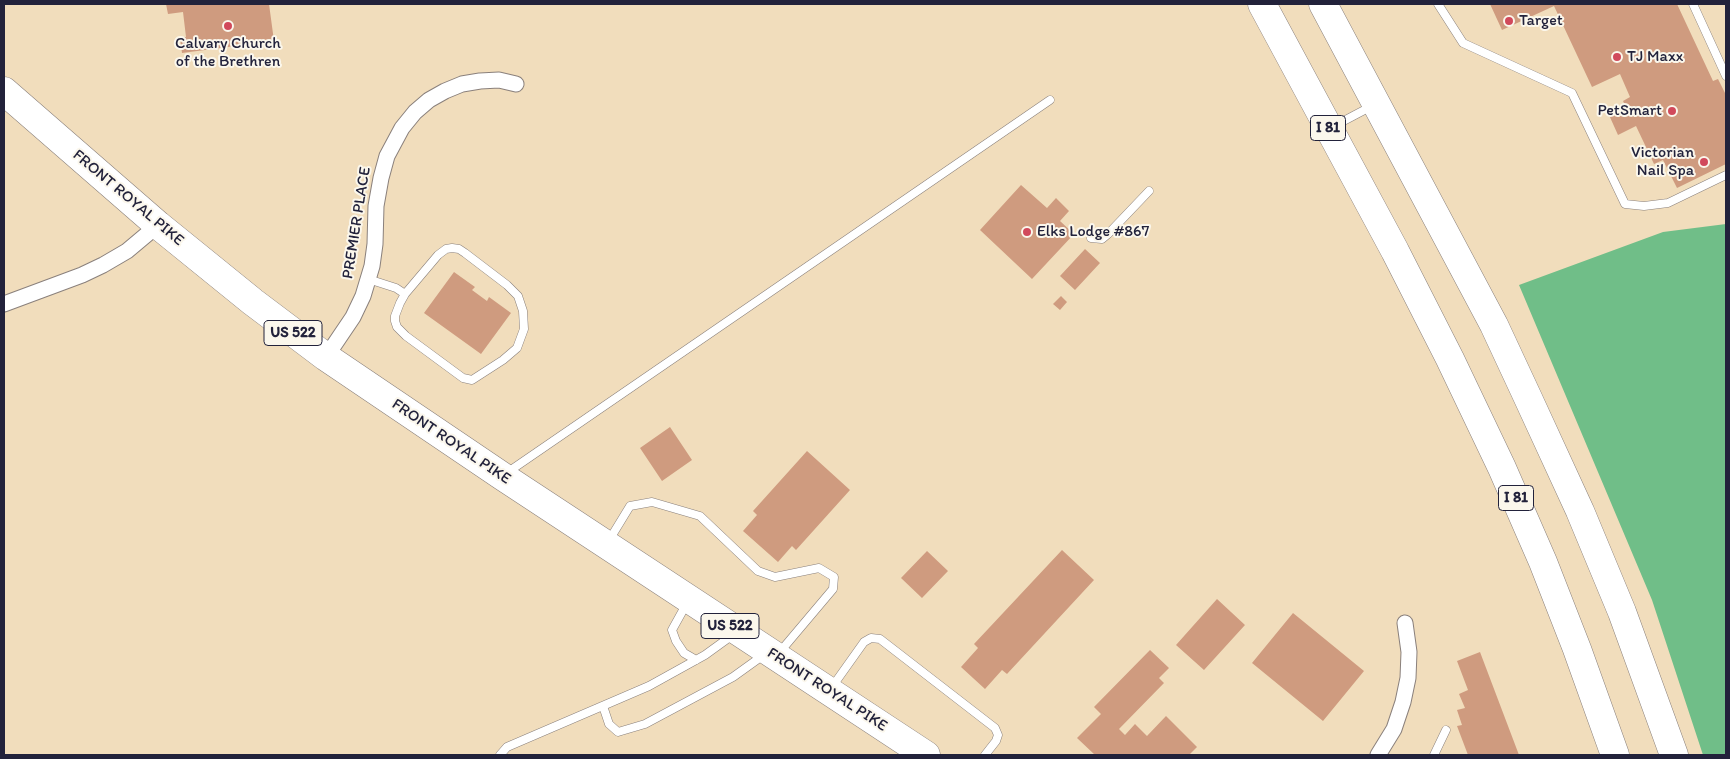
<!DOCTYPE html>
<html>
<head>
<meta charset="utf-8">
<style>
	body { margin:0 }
	#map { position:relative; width:1730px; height:759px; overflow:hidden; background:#f1ddbc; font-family:Itim,sans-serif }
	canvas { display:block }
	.frame { position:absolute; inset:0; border:5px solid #22223b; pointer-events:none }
</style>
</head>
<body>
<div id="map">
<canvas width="1730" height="759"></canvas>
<div class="frame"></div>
</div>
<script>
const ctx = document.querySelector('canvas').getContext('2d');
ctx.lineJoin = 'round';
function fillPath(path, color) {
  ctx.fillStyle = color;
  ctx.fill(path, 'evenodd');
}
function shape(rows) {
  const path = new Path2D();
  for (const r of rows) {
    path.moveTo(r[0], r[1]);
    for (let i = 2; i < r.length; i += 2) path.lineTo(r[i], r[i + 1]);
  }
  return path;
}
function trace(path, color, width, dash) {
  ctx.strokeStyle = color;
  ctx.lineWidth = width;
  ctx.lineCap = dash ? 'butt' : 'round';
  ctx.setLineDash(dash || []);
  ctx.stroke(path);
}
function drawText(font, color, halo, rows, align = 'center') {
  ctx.font = font + ' Itim,sans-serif';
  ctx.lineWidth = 4;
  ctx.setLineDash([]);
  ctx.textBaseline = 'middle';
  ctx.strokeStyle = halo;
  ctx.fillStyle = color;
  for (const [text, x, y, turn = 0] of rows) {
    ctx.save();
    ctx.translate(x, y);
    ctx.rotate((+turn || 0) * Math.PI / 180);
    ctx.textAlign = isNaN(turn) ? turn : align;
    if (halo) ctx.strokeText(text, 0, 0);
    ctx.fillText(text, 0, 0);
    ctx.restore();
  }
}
fillPath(shape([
	[1726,224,1726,755,1703,755,1652,600,1519,285,1663,232]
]), '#70be88');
fillPath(shape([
	[166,4,269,4,274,41,182,53,180,38,186,37,183,12,168,14],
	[1490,4,1677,4,1713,81,1718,79,1726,95,1726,164,1677,188,1663,160,1654,164,1636,126,1618,135,1609,115,1626,107,1623,101,1630,97,1620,74,1592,87,1554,6,1502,30],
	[1021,185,1047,208,1056,198,1069,211,1060,221,1074,234,1032,279,980,230],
	[1085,249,1100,263,1075,290,1060,276],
	[454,272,475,287,472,290,487,301,489,297,511,313,481,354,424,313],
	[1061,296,1067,302,1060,310,1053,304],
	[670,427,692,460,662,481,640,448],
	[807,451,850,490,796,550,792,546,778,562,743,531,757,515,753,511],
	[1062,550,1094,580,1007,674,1002,670,985,689,961,667,978,648,974,644],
	[927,551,948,571,922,598,901,578],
	[1217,599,1245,625,1204,670,1176,645],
	[1293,613,1364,671,1323,721,1252,663],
	[1150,650,1169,668,1159,678,1164,683,1119,729,1125,735,1135,724,1147,736,1166,716,1197,747,1189,755,1095,755,1077,738,1101,714,1094,707],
	[1480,652,1519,755,1468,755,1457,726,1462,725,1457,710,1465,708,1459,694,1468,690,1457,661]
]), '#cf9b7f');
const lane = shape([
	[1438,4,1463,43,1572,93,1625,204,1644,206,1668,203,1726,175],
	[1693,4,1726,76],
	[1334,126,1372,106],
	[1091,238,1102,239,1108,234,1149,191],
	[452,248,459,249,465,253,507,285,518,296,523,311,524,329,517,348,503,360,472,380,463,378,406,336,397,327,395,321,395,316,400,303,405,294,438,255,446,249,452,248],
	[368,279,396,288,405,294],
	[508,472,1050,100],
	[608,542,630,506,652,502,700,516,758,571,775,577,819,568,834,577,833,589,779,653],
	[687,603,672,630,676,641,684,653,696,660],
	[832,687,864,642,871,638,880,639,995,728,998,735,996,741,985,755],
	[603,706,609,724,618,732,645,724,733,677,765,654],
	[500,755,507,747,649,686,705,655,734,634],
	[1434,755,1446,730]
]);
const street = shape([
	[4,304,82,275,103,265,127,251,158,225],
	[326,357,353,317,363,296,372,266,375,244,376,206,381,178,387,156,402,128,415,112,429,100,445,91,462,84,480,81,499,80,516,84],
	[1378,755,1394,729,1403,702,1408,678,1409,652,1405,623]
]);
const highway = shape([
	[1262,4,1395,251,1450,359,1502,468,1543,562,1577,649,1615,755],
	[1323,4,1494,325,1528,398,1580,511,1622,612,1674,755],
	[4,91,158,225,253,302,326,357,502,476,926,755]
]);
trace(lane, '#8a807c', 9);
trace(street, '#8a807c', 17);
trace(highway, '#8a807c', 29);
trace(lane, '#fff', 8);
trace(street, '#fff', 15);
trace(highway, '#fff', 28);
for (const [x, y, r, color] of [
	[1509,21,5,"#d1495b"],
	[228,26,5,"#d1495b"],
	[1617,57,5,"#d1495b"],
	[1672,111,5,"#d1495b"],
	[1704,162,5,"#d1495b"],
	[1027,232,5,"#d1495b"]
]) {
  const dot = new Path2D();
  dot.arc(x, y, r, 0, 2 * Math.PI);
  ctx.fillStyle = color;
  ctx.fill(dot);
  trace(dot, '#fbf7ec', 2);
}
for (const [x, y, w] of [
	[1328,128,35],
	[293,333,58],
	[1516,498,35],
	[730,626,58]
]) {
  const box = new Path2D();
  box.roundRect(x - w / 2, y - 12.5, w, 25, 4);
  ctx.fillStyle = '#fbf7ec';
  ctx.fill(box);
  trace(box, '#22223b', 1);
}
drawText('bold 15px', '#22223b', null, [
	["I 81",1328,128],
	["US 522",293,333],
	["I 81",1516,498],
	["US 522",730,626]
]);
drawText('16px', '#22223b', '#fbf7ec', [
	["Target",1519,21],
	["Calvary Church",228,44,"center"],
	["of the Brethren",228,62,"center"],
	["TJ Maxx",1627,57],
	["PetSmart",1662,111,"right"],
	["Victorian",1694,153,"right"],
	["Nail Spa",1694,171,"right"],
	["Elks Lodge #867",1037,232]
], 'left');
drawText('16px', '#22223b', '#fbf7ec', [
	["FRONT ROYAL PIKE",128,198,40],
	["PREMIER PLACE",357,223,-81],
	["FRONT ROYAL PIKE",451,442,34],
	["FRONT ROYAL PIKE",827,690,33]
]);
</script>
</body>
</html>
